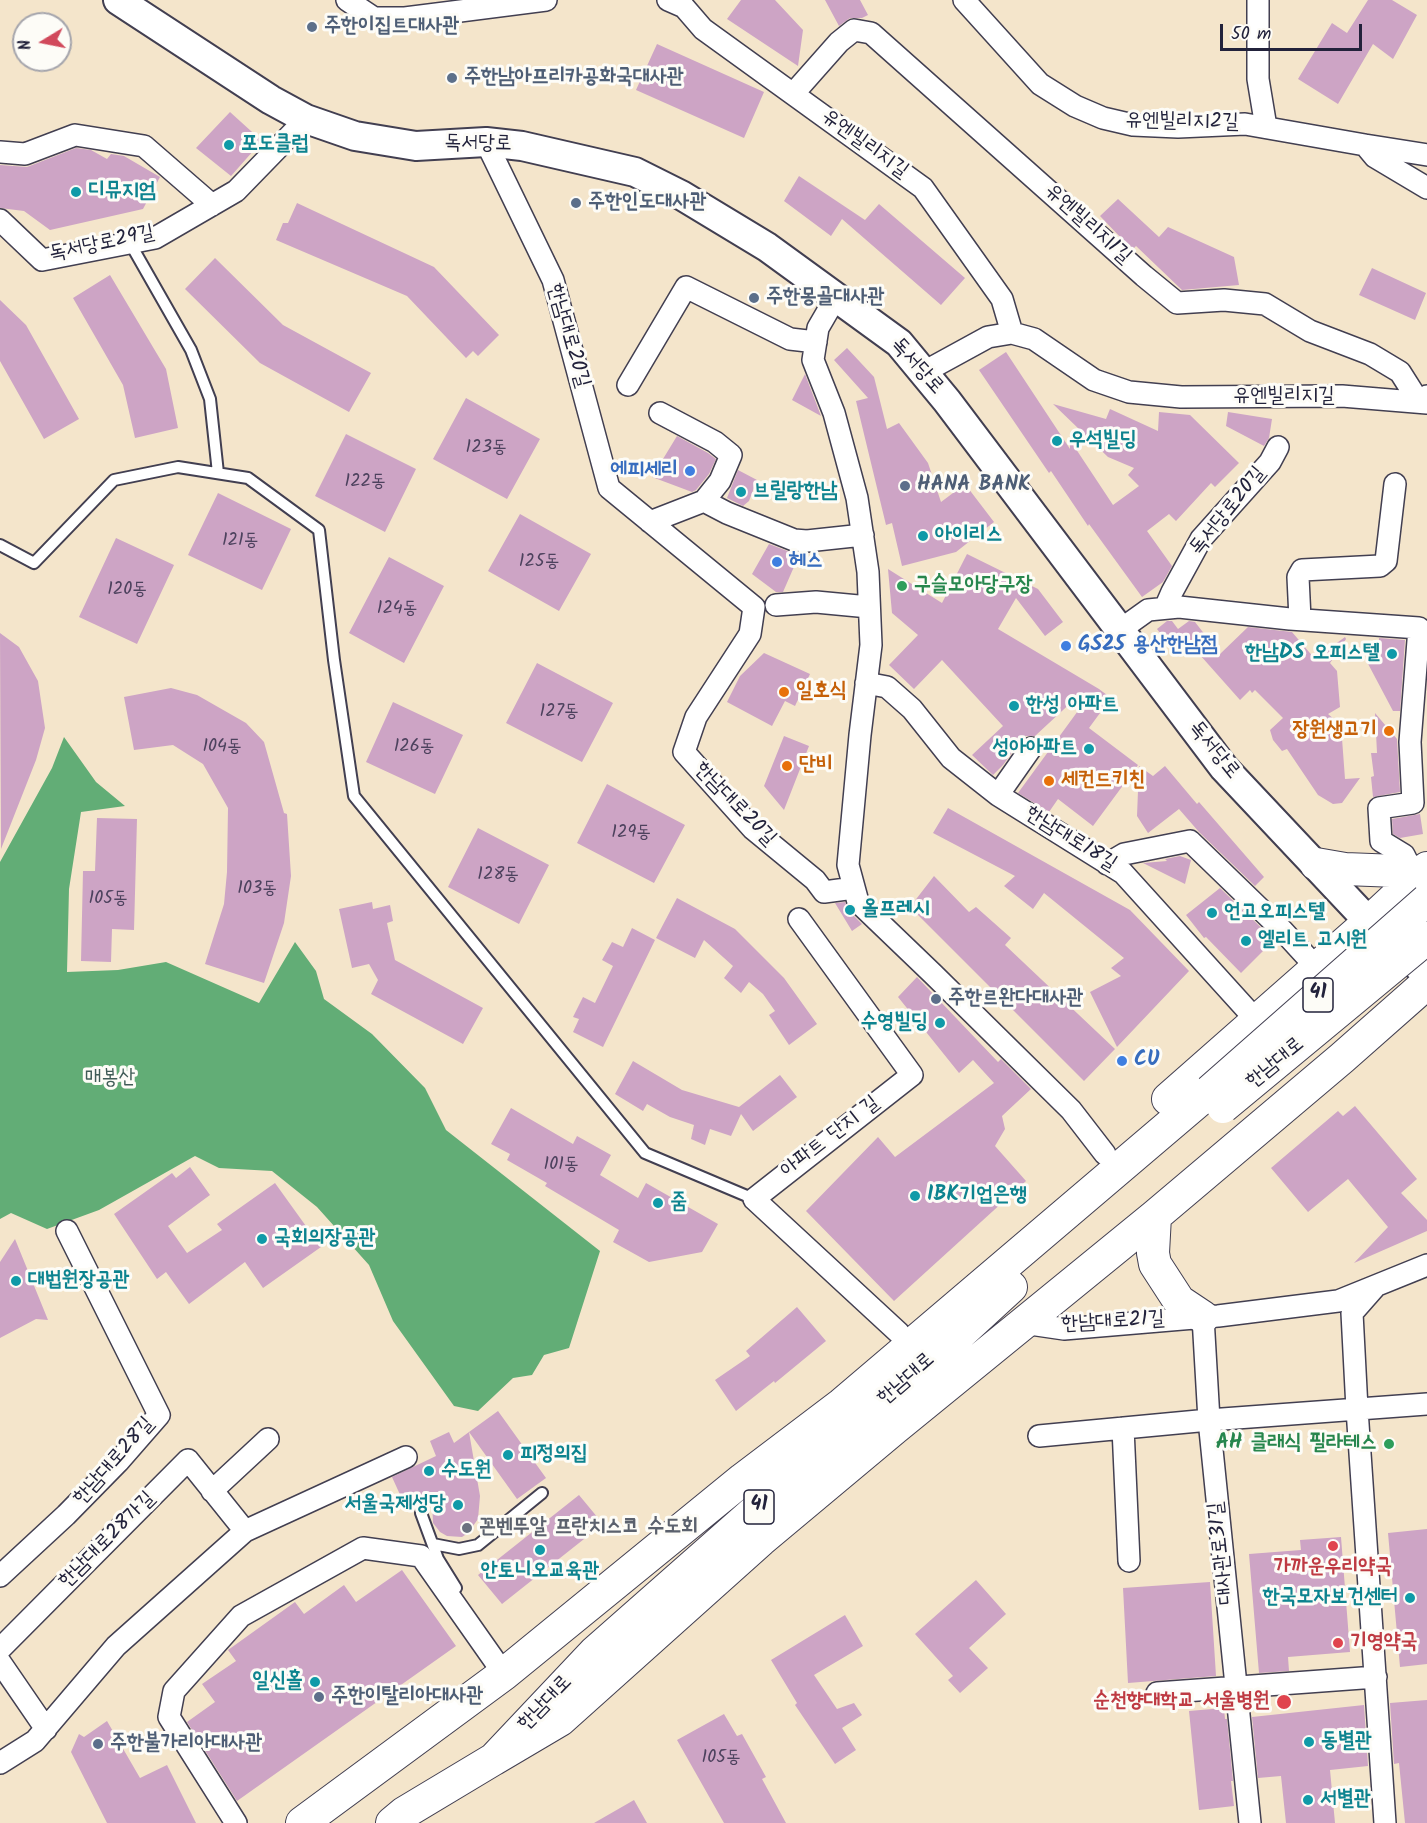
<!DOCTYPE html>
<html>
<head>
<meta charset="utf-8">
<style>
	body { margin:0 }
	#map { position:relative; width:1427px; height:1823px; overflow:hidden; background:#f4e5cb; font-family:Kalam,sans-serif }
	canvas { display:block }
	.north { position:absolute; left:12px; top:12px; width:60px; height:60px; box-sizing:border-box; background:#fdfcf7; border:2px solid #a5a5ac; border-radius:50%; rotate:260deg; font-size:16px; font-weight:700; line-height:24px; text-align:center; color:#22223b }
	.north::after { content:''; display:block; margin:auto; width:21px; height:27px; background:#d1495b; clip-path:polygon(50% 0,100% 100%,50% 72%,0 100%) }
	.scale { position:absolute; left:1220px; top:24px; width:142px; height:27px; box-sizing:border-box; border:3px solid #22223b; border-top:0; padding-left:8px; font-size:18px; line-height:21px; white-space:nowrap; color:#22223b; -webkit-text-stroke:4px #fdfcf7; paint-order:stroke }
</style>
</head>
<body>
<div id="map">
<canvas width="1427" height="1823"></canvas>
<div class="north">N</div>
<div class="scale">50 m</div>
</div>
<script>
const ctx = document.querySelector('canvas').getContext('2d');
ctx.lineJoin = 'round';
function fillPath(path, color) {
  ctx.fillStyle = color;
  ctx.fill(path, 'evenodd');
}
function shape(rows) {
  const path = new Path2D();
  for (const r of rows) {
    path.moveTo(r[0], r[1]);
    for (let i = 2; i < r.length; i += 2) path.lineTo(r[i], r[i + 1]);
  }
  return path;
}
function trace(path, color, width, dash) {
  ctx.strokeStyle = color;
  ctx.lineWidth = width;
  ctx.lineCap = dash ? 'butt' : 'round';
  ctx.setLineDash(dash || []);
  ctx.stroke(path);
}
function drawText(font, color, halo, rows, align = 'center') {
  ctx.font = font + ' Kalam,"Poor Story",sans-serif';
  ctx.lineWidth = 6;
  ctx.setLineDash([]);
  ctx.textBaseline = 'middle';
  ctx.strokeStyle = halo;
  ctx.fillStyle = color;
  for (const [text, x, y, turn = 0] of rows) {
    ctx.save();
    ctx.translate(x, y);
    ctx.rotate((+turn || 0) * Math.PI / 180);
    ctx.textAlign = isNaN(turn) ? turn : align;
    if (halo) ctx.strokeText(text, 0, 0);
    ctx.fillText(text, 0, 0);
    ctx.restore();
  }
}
fillPath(shape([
	[64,737,96,782,125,806,81,812,69,889,67,972,118,970,166,962,259,1003,295,942,316,971,324,999,372,1034,425,1088,446,1130,600,1251,569,1348,544,1355,532,1375,513,1378,478,1411,454,1406,393,1321,369,1265,317,1207,272,1171,219,1168,195,1156,99,1210,47,1229,11,1213,0,1219,0,862,52,768]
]), '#62ad76');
fillPath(shape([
	[741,0,775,0,803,30,798,66,727,19],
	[825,0,860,0,868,15,862,18,850,18,839,26],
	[1368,0,1392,0,1417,15,1393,59,1373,44,1338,104,1298,79,1332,23,1347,33],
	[657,44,764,92,744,138,636,90],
	[230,112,262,141,231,176,196,148],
	[76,148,91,150,107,159,111,154,124,156,160,177,143,209,50,230,24,211,0,208,0,165,27,167],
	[799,176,865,220,879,204,965,278,941,305,842,219,831,236,784,201],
	[1118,199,1159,237,1168,227,1234,257,1239,285,1182,290,1136,246,1133,249,1123,240,1100,216],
	[297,203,434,267,499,335,478,356,473,351,466,358,407,296,276,240,283,223,288,223],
	[215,258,283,325,371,373,349,412,260,363,185,289],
	[1372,268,1426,293,1415,320,1359,295],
	[110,275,166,369,178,428,135,438,123,385,73,298],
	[0,300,26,325,79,419,44,439,0,361],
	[847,348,874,377,887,429,899,423,928,463,941,502,965,484,994,522,956,552,902,566,892,523,886,525,856,401,868,398,834,360],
	[1006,352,1070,449,1070,440,1113,505,1139,486,1128,475,1134,468,1108,457,1053,404,1106,419,1110,409,1158,431,1159,412,1190,415,1239,463,1215,487,1211,483,1176,521,1169,514,1147,531,1172,566,1163,582,1142,597,1089,524,1088,526,1051,471,1049,473,979,370],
	[805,374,821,416,792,400],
	[466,398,540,439,507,499,433,459],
	[1228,412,1272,419,1269,438,1264,446,1226,426],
	[346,434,416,469,385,532,315,496],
	[677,436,708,453,716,459,709,474,696,490,692,492,652,477],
	[738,470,757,480,749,501,743,506,727,498],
	[218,493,291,529,262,590,188,555],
	[520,514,591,554,559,611,488,571],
	[116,538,174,565,137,644,79,617],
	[769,544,790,552,800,553,783,592,776,592,752,574],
	[967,554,1038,589,1063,622,1045,636,1016,598,998,629,1099,689,1111,698,1089,728,1138,765,1093,826,1058,799,1049,812,1018,793,1083,704,1076,698,1035,736,1026,736,1021,740,1003,765,993,775,972,755,1003,726,942,660,914,689,889,665,918,635,892,613,888,569,942,603],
	[389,557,444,586,404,663,349,633],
	[1167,621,1172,621,1178,629,1189,621,1195,622,1220,654,1248,627,1292,632,1315,659,1345,637,1346,639,1330,663,1337,671,1340,707,1328,714,1341,725,1345,779,1360,778,1342,803,1333,804,1318,795,1287,749,1282,751,1273,740,1270,730,1283,718,1255,690,1252,693,1250,690,1240,700,1192,646,1178,657,1157,629],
	[0,633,19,647,38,681,45,728,36,760,1,849],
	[1379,638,1405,640,1400,711,1393,711,1366,660,1379,648],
	[764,653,810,674,795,706,785,701,772,726,727,702,740,676],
	[537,663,613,703,582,762,506,723],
	[171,688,197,695,246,723,264,742,284,813,287,814,291,876,284,923,264,983,205,964,224,904,227,872,228,808,203,764,173,745,134,750,124,697],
	[393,702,463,735,435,794,366,762],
	[1375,713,1397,739,1400,792,1373,797,1371,777,1374,776,1371,753,1377,753],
	[784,736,809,746,784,810,764,786],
	[1139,766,1153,776,1165,766,1197,804,1199,802,1264,877,1255,886,1199,832,1179,809,1148,833,1137,816],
	[607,784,685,825,654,883,577,843],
	[948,808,1130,910,1189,971,1117,1047,1090,992,1121,976,1111,968,1124,958,1044,893,1033,909,1004,886,1015,876,933,833],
	[1420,814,1423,834,1400,838,1393,834,1392,819],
	[97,818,137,819,134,930,112,929,111,962,81,961,83,871,95,871],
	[478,828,549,865,519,924,448,887],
	[1180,856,1191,860,1185,884,1143,863,1167,861,1165,859],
	[934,876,969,912,976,907,1011,938,1005,945,1115,1049,1084,1081,910,907],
	[1220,888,1274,940,1241,973,1206,937,1204,938,1186,915],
	[677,898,735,929,784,978,817,1024,789,1045,769,1015,775,1011,763,994,749,982,741,993,724,978,733,966,704,940,695,958,656,938],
	[372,902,373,909,390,905,393,921,387,923,395,960,483,1008,463,1044,371,994,378,980,369,964,352,968,339,909],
	[845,902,849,911,862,924,852,931,835,903],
	[632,928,655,940,603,1047,573,1032,579,1019,573,1017,583,997,595,1003,613,966,602,960,612,942,623,947],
	[917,977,998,1062,1001,1059,1031,1089,1002,1116,1005,1129,995,1146,1026,1181,894,1301,806,1211,878,1137,895,1157,994,1083,973,1060,959,1073,898,997],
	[633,1061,682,1090,739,1107,780,1075,797,1097,753,1131,741,1114,731,1136,710,1129,705,1145,691,1139,694,1125,670,1117,647,1104,643,1111,615,1094],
	[1355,1106,1417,1179,1401,1193,1427,1220,1427,1231,1354,1263,1388,1227,1348,1179,1308,1212,1271,1168,1338,1111,1343,1116],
	[511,1108,573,1144,577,1136,611,1155,600,1175,638,1198,646,1183,718,1224,702,1252,649,1262,613,1242,619,1230,545,1186,547,1183,507,1160,510,1154,491,1144],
	[190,1167,210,1195,168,1226,187,1253,222,1230,217,1224,275,1183,321,1247,263,1288,245,1262,189,1304,166,1272,157,1279,114,1214,172,1173,176,1178],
	[15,1239,48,1320,36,1319,0,1338,0,1262],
	[797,1307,826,1341,775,1383,774,1381,736,1411,715,1380,750,1356,746,1351],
	[498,1411,546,1478,517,1499,469,1432],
	[449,1432,454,1443,469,1432,480,1496,478,1519,468,1533,462,1537,447,1536,440,1532,433,1523,432,1499,407,1510,392,1477,436,1456,430,1441],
	[579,1495,603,1524,502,1604,478,1575],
	[1427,1529,1427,1664,1400,1667,1388,1533],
	[1341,1537,1350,1652,1288,1657,1289,1671,1259,1673,1249,1554,1301,1550,1300,1540],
	[402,1570,456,1646,237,1801,187,1722,215,1702,202,1684,236,1661,228,1650,295,1602,304,1614,344,1585,356,1602],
	[976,1580,1006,1614,969,1648,988,1668,960,1693,948,1680,953,1676,915,1634],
	[1210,1582,1216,1676,1128,1683,1123,1588],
	[845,1615,863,1646,814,1675,837,1709,854,1703,862,1715,842,1728,856,1750,835,1764,795,1705,797,1703,771,1660],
	[1427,1700,1427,1823,1405,1823,1399,1763,1394,1764,1390,1703],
	[1364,1705,1368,1766,1330,1770,1335,1823,1286,1823,1281,1776,1258,1778,1252,1717],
	[1224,1708,1225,1719,1227,1719,1233,1781,1231,1781,1234,1806,1199,1810,1189,1711],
	[724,1714,737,1736,742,1734,766,1777,762,1779,786,1823,724,1823,677,1740],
	[107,1721,140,1778,167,1765,196,1823,107,1823,71,1752,79,1734,84,1737],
	[634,1800,647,1823,594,1823]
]), '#cda4c5');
const lane = shape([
	[130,243,191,350,210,399,218,473],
	[0,545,34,563,114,480,178,467,248,478,319,530,334,660,354,796,645,1153,754,1199],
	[421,1513,438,1559,456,1588],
	[433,1544,459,1549,478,1545,542,1493]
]);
const street = shape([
	[347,0,374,18,405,18,546,0],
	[668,0,684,7,703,29,923,188,1002,299,1012,333],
	[964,0,1040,84,1075,106,1103,118,1133,125,1178,127,1245,124,1365,145,1375,157,1427,188],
	[1258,0,1258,79,1266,127],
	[793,94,839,42,854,30,871,33,1144,276,1177,303,1224,300,1265,304,1310,331,1370,354,1400,372,1419,402,1427,396],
	[486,142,553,280,609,488,754,607,750,634,696,717,684,752,753,829,815,880,824,892,854,888],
	[1365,145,1427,155],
	[0,152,25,154,75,135,144,146,212,205],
	[0,220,42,260,155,238,236,191,306,119],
	[836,297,818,328,813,360,834,413,857,498,868,572,871,645,860,735,848,865,858,902,933,974,1071,1110,1105,1154],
	[924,372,988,337,1012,333,1034,339,1094,380,1129,392,1181,397,1342,396,1427,403],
	[628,385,686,287,790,339,816,342],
	[660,413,715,442,731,455,720,481,704,501],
	[650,522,704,501,727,513,794,540,807,541,863,535],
	[776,605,816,602,869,607],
	[1165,608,1172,592,1201,539,1270,462,1278,447],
	[1300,619,1298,577,1302,570,1380,566,1386,561,1395,484],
	[1120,630,1148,610,1179,607,1290,619,1419,628,1410,742,1413,803,1379,808,1381,841,1404,855,1412,871],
	[866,683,887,687,912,709,951,758,998,795,1123,873,1257,1021],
	[998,795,1031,748],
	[1107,864,1124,854,1190,841,1283,931,1316,967],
	[799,919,912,1075,754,1199,899,1333],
	[1374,1288,1352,1313,1357,1409,1385,1823],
	[1203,1317,1209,1420,1250,1823],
	[1023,1323,1064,1329,1218,1316,1338,1301,1427,1265],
	[1123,1428,1129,1561],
	[1039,1436,1209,1420,1427,1404],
	[212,1491,268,1439],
	[0,1576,66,1515,118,1462,159,1415,67,1231],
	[0,1649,188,1460,245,1531],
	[0,1662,46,1729],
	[1157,1693,1376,1677],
	[0,1763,35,1741,116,1646,245,1531,406,1457],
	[236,1823,169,1717,174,1691,241,1616,363,1548,421,1556,504,1674]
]);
const secondary = shape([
	[118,0,271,100,306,119,355,136,416,146,486,142,522,146,635,172,681,195,767,247,899,343,947,401,1224,768,1369,922,1427,974]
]);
const primary = shape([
	[1316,864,1345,869,1423,872],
	[1168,1099,1369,922,1427,868],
	[1155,1216,1153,1253,1155,1264,1179,1301,1203,1317],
	[494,1759,560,1720,761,1540,895,1428,1155,1216,1342,1058,1427,983],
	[302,1823,504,1674,743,1479,842,1404,1210,1091],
	[392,1823,404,1813,494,1759,595,1652,772,1496,950,1343,1011,1287]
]);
trace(lane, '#423f51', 14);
trace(street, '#423f51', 24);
trace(secondary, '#423f51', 32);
trace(primary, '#423f51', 34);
trace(lane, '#fff', 10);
trace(street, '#fff', 21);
trace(secondary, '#fff', 28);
trace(primary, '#fff', 32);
const primaryBridge = shape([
	[1210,1091,1427,900],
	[1223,1107,1427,938]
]);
trace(primaryBridge, '#423f51', 34, []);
trace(primaryBridge, '#fff', 32);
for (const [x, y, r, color] of [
	[312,27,6,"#5c6f8a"],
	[452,78,6,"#5c6f8a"],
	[229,145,6,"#0f9aa8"],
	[76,192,6,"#0f9aa8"],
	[576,203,6,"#5c6f8a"],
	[754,298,6,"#5c6f8a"],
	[1057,441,6,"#0f9aa8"],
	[690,471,6,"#3f7fe0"],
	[905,486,6,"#5c6f8a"],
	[741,492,6,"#0f9aa8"],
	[923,536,6,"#0f9aa8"],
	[777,562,6,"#3f7fe0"],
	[902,586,6,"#2e9e5b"],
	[1066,646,6,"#3f7fe0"],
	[1392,654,6,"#0f9aa8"],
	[784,692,6,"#e8710a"],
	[1014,706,6,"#0f9aa8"],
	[1389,731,6,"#e8710a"],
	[1089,749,6,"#0f9aa8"],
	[787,766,6,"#e8710a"],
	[1049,781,6,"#e8710a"],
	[850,910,6,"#0f9aa8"],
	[1212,913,6,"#0f9aa8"],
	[1246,941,6,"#0f9aa8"],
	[936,999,6,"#5c6f8a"],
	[940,1023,6,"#0f9aa8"],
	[1122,1061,6,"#3f7fe0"],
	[915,1196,6,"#0f9aa8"],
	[658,1203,6,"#0f9aa8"],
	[262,1239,6,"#0f9aa8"],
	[16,1281,6,"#0f9aa8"],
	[1389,1444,6,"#2e9e5b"],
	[508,1455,6,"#0f9aa8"],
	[429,1471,6,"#0f9aa8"],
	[458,1505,6,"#0f9aa8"],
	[467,1528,6,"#6b7280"],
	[1333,1546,6,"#e0444e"],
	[540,1550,6,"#0f9aa8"],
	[1410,1598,6,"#0f9aa8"],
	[1338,1643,6,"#e0444e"],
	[315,1682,6,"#0f9aa8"],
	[319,1697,6,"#5c6f8a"],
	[1284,1702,8,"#e0444e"],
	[1309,1742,6,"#0f9aa8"],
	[98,1744,6,"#5c6f8a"],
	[1308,1800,6,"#0f9aa8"]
]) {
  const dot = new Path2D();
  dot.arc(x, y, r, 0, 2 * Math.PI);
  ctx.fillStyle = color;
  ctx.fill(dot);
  trace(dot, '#fdfcf7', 2);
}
drawText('18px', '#4d425e', null, [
	["123동",486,449],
	["122동",365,483],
	["121동",240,542],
	["125동",539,563],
	["120동",127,591],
	["124동",397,610],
	["127동",559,713],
	["104동",222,748],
	["126동",414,748],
	["129동",631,834],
	["128동",498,876],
	["103동",257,890],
	["105동",108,900],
	["101동",561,1166],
	["105동",721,1759]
]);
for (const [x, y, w] of [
	[1318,995,30],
	[759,1507,30]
]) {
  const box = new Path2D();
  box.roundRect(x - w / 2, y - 17, w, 34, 4.5);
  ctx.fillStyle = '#fdfcf7';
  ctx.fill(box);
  trace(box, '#22223b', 1.5);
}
drawText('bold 20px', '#22223b', null, [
	["41",1318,995],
	["41",759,1507]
]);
drawText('bold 21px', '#4e5e75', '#fdfcf7', [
	["주한이집트대사관",324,27],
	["주한남아프리카공화국대사관",464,78],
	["주한인도대사관",588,203],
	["주한몽골대사관",766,298],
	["HANA BANK",917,486],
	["주한르완다대사관",948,999],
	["주한이탈리아대사관",331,1697],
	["주한불가리아대사관",110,1744]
], 'left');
drawText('21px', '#22223b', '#fdfcf7', [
	["유엔빌리지2길",1182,123,1],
	["독서당로",478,145,1],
	["유엔빌리지길",864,145,36],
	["유엔빌리지1길",1087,225,42],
	["독서당로29길",102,245,-12],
	["한남대로20길",567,336,74],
	["독서당로",916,367,48],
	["유엔빌리지길",1284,397],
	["독서당로20길",1229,512,-51],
	["독서당로",1213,751,51],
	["한남대로20길",734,805,46],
	["한남대로18길",1070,840,32],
	["한남대로",1276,1064,-39],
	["아파트 단지 길",831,1138,-38],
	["한남대로21길",1113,1323,-3],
	["한남대로",907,1380,-41],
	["한남대로28길",115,1462,-48],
	["한남대로28가길",108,1541,-45],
	["대사관로31길",1223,1553,-96],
	["한남대로",546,1704,-46]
]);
drawText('bold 21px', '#0d838f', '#fdfcf7', [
	["포도클럽",241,145],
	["디뮤지엄",88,192],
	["우석빌딩",1069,441],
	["브릴랑한남",753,492],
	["아이리스",935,536],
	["한남DS 오피스텔",1380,654,"right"],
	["한성 아파트",1026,706],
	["성아아파트",1077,749,"right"],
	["올프레시",862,910],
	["언고오피스텔",1224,913],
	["엘리트 고시원",1258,941],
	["수영빌딩",928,1023,"right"],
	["IBK기업은행",927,1196],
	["줌",670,1203],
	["국회의장공관",274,1239],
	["대법원장공관",28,1281],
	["피정의집",520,1455],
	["수도원",441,1471],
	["서울국제성당",446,1505,"right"],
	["안토니오교육관",540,1572,"center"],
	["한국모자보건센터",1398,1598,"right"],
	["일신홀",303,1682,"right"],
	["동별관",1321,1742],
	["서별관",1320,1800]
], 'left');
drawText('bold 21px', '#366cbe', '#fdfcf7', [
	["에피세리",678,471,"right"],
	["헤스",789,562],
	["GS25 용산한남점",1078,646],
	["CU",1134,1061]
], 'left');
drawText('bold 21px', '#27864d', '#fdfcf7', [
	["구슬모아당구장",914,586],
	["AH 클래식 필라테스",1377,1444,"right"]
], 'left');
drawText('bold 21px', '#c56008', '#fdfcf7', [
	["일호식",796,692],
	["장원생고기",1377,731,"right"],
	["단비",799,766],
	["세컨드키친",1061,781]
], 'left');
drawText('21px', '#405c57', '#fdfcf7', [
	["매봉산",110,1079]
]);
drawText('bold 21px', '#5b616d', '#fdfcf7', [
	["꼰벤뚜알 프란치스코 수도회",479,1528]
], 'left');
drawText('bold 21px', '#be3a42', '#fdfcf7', [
	["가까운우리약국",1333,1568],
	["기영약국",1350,1643,"left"],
	["순천향대학교 서울병원",1270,1702,"right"]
]);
</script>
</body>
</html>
